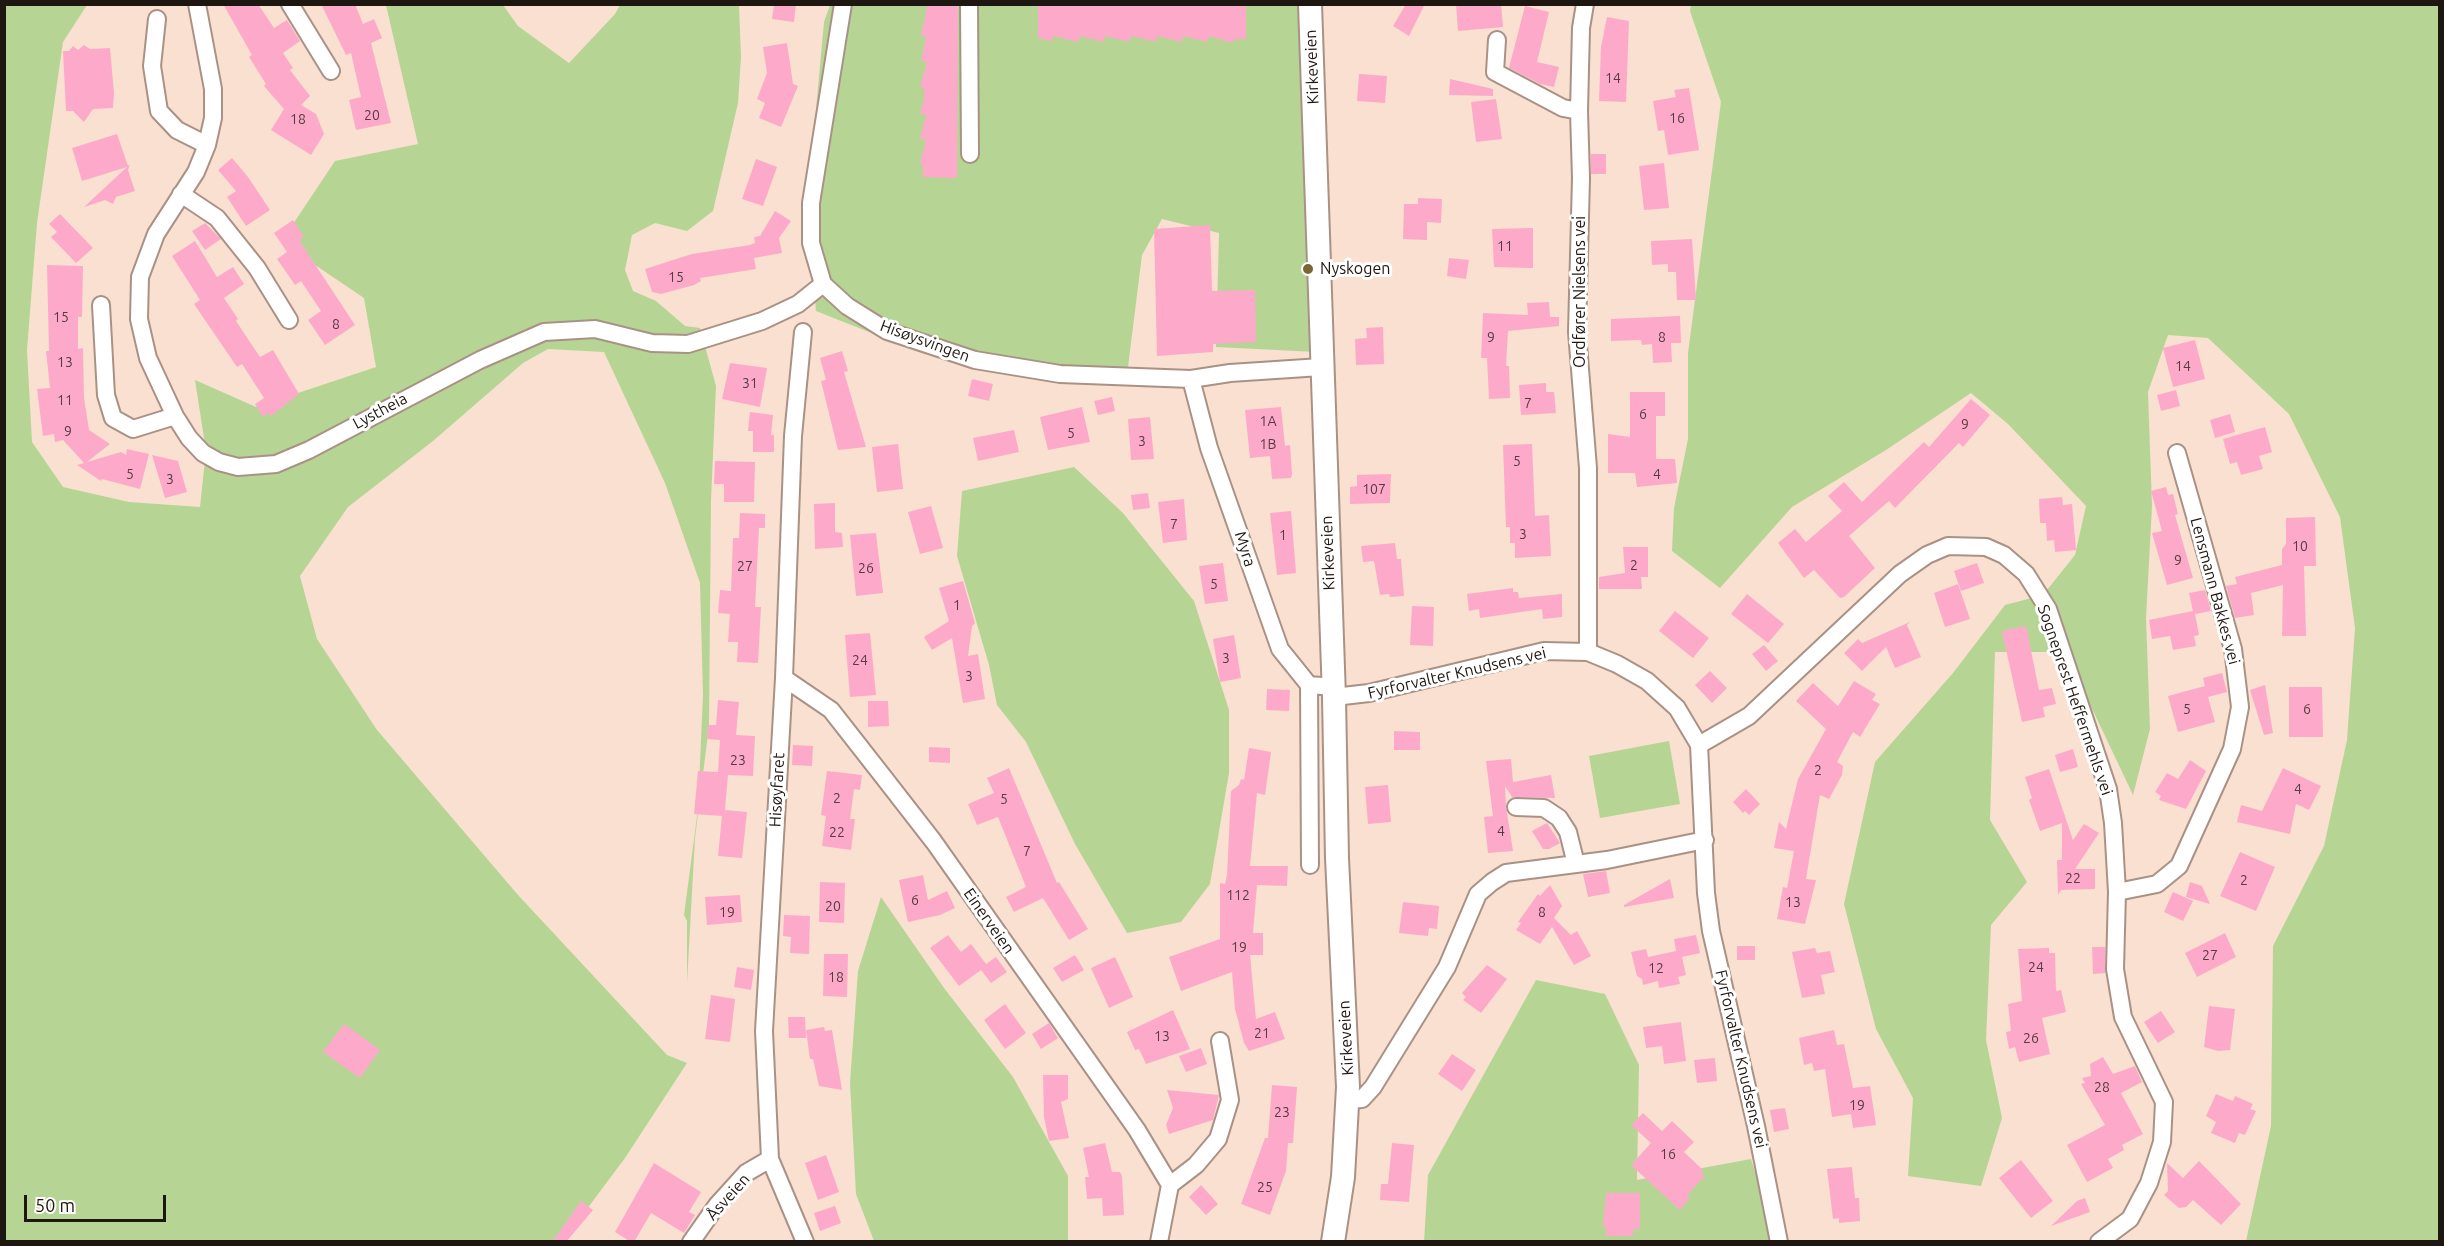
<!DOCTYPE html>
<html>
<head>
<meta charset="utf-8">
<style>
	body { margin:0 }
	#map { position:relative; width:2444px; height:1246px; overflow:hidden; background:#f9e0d1; font-family:Ubuntu,sans-serif }
	canvas { display:block }
	.frame { position:absolute; inset:0; border:6px solid #1e1611; pointer-events:none }
	.scale { position:absolute; left:24px; top:1195px; width:142px; height:27px; box-sizing:border-box; border:3px solid #1e1611; border-top:0; padding-left:8px; font-size:18px; line-height:21px; white-space:nowrap; color:#1e1611; -webkit-text-stroke:4px #fff; paint-order:stroke }
</style>
</head>
<body>
<div id="map">
<canvas width="2444" height="1246"></canvas>
<div class="frame"></div>
<div class="scale">50 m</div>
</div>
<script>
const ctx = document.querySelector('canvas').getContext('2d');
ctx.lineJoin = 'round';
function fillPath(path, color) {
  ctx.fillStyle = color;
  ctx.fill(path, 'evenodd');
}
function shape(rows) {
  const path = new Path2D();
  for (const r of rows) {
    path.moveTo(r[0], r[1]);
    for (let i = 2; i < r.length; i += 2) path.lineTo(r[i], r[i + 1]);
  }
  return path;
}
function trace(path, color, width, dash) {
  ctx.strokeStyle = color;
  ctx.lineWidth = width;
  ctx.lineCap = dash ? 'butt' : 'round';
  ctx.setLineDash(dash || []);
  ctx.stroke(path);
}
function drawText(font, color, halo, rows, align = 'center') {
  ctx.font = font + ' Ubuntu,sans-serif';
  ctx.lineWidth = 6;
  ctx.setLineDash([]);
  ctx.textBaseline = 'middle';
  ctx.strokeStyle = halo;
  ctx.fillStyle = color;
  for (const [text, x, y, turn = 0] of rows) {
    ctx.save();
    ctx.translate(x, y);
    ctx.rotate((+turn || 0) * Math.PI / 180);
    ctx.textAlign = isNaN(turn) ? turn : align;
    if (halo) ctx.strokeText(text, 0, 0);
    ctx.fillText(text, 0, 0);
    ctx.restore();
  }
}
fillPath(shape([
	[5,5,87,5,63,42,37,223,27,350,32,442,63,487,129,502,200,507,206,451,195,380,256,407,376,367,364,298,281,242,335,161,418,144,386,5,503,5,518,26,569,63,615,14,620,5,739,5,741,57,738,103,713,211,687,231,655,223,632,235,625,270,633,291,656,301,685,326,700,328,716,386,711,500,709,726,695,838,687,983,687,921,684,915,698,809,703,695,700,583,665,483,604,352,548,349,523,363,433,441,348,507,300,576,317,639,377,730,518,895,667,1055,687,1063,625,1158,563,1241,5,1242],
	[830,5,1308,5,1316,352,1216,347,1219,233,1162,219,1142,255,1128,367,1031,379,922,353,816,311,807,208,824,22],
	[1691,5,2439,5,2439,1241,2246,1241,2271,1126,2273,946,2324,846,2347,740,2355,628,2340,517,2289,414,2208,338,2168,335,2148,392,2152,506,2146,618,2150,729,2133,795,2087,698,2053,652,1995,652,1990,820,2027,882,1991,925,1986,1040,2002,1118,1981,1186,1908,1176,1913,1098,1876,1029,1844,904,1875,762,1953,673,2005,605,2043,595,2075,555,2086,506,2008,424,1971,393,1886,450,1792,507,1720,588,1672,551,1674,508,1688,439,1688,353,1721,102,1690,11],
	[1074,467,1123,513,1194,601,1229,710,1229,773,1210,884,1181,922,1127,933,1075,844,1026,742,997,705,989,665,957,556,962,491],
	[1669,741,1680,804,1600,818,1589,756],
	[881,897,944,988,1013,1077,1068,1176,1068,1241,874,1241,856,1194,850,1083,858,971],
	[1536,980,1605,994,1639,1065,1637,1180,1751,1159,1776,1241,1424,1242,1428,1175]
]), '#b6d594');
fillPath(shape([
	[223,4,258,4,274,28,287,20,300,41,283,53,293,68,290,70,310,96,301,105,316,114,324,134,311,155,271,130,284,109,264,86,266,84,249,57,252,55],
	[321,4,355,4,363,24,374,19,382,38,371,43,391,123,356,130,349,100,361,97,351,53,346,55],
	[774,4,796,4,794,22,772,19],
	[928,4,958,4,957,178,923,177,923,165,920,164,926,140,920,139,926,115,920,113,924,100,924,88,920,87,927,62,921,61,926,37,921,35],
	[1406,4,1425,4,1409,36,1393,26],
	[1456,4,1501,4,1503,27,1458,31],
	[1038,5,1246,6,1246,39,1234,39,1233,43,1209,36,1207,42,1183,36,1182,42,1157,36,1156,42,1131,36,1129,42,1105,36,1104,42,1080,36,1078,42,1054,36,1052,41,1038,38],
	[1525,6,1549,12,1537,62,1559,67,1554,87,1540,84,1509,68],
	[1607,17,1629,21,1626,102,1599,101,1601,47],
	[787,43,793,84,798,86,781,127,759,118,765,103,757,99,767,73,763,47],
	[84,45,90,49,110,48,114,93,113,108,93,109,84,122,73,111,66,111,63,51,69,51,73,46,78,50],
	[1359,74,1387,76,1385,103,1357,101],
	[1450,79,1493,89,1493,96,1449,95],
	[1689,88,1699,150,1668,155,1664,130,1658,131,1653,101,1676,97,1674,90],
	[1496,99,1502,139,1476,142,1471,102],
	[117,134,128,166,130,164,128,170,135,191,116,197,113,204,105,200,84,207,127,167,82,181,72,148],
	[1591,154,1606,154,1606,174,1591,174],
	[232,158,248,177,270,210,246,226,227,197,236,191,218,170],
	[756,159,777,167,763,206,742,199],
	[1664,163,1669,208,1644,210,1639,166],
	[1418,198,1442,199,1441,223,1427,222,1427,240,1403,239,1404,204,1418,204],
	[775,211,791,221,779,238,782,253,754,258,756,269,700,278,701,281,694,285,661,294,652,292,645,269,692,254,750,245,755,243,754,237,760,236],
	[60,214,93,248,76,263,51,237,57,232,49,224],
	[293,220,304,237,299,240,355,325,325,345,308,320,321,311,301,281,295,285,277,259,287,252,274,233],
	[205,223,221,239,205,250,192,231],
	[1210,225,1212,291,1255,290,1256,342,1213,344,1213,352,1157,356,1154,229],
	[1533,228,1533,268,1494,267,1492,229],
	[1692,239,1696,300,1677,300,1676,272,1668,272,1668,264,1652,265,1651,241],
	[195,241,217,277,233,267,244,284,224,298,238,319,236,321,260,357,273,350,299,394,271,416,269,413,263,417,255,404,264,398,242,364,237,367,194,304,200,300,172,256],
	[1449,258,1469,260,1466,279,1447,276],
	[47,265,83,266,82,317,78,317,78,349,83,348,84,398,89,430,110,444,87,462,121,452,126,455,127,449,149,454,140,489,102,479,101,481,77,465,84,463,63,440,55,442,54,434,43,436,37,389,50,388,46,351,49,351],
	[1549,302,1550,317,1559,317,1559,326,1508,331,1506,366,1509,366,1510,398,1489,399,1487,358,1481,358,1483,313,1528,315,1527,303],
	[1680,316,1681,343,1671,343,1672,362,1653,363,1652,344,1642,345,1641,340,1611,341,1611,319],
	[1383,327,1384,364,1356,365,1355,339,1367,338,1366,328],
	[2195,340,2205,379,2173,387,2163,348],
	[842,351,848,371,844,372,866,447,838,450,821,381,826,380,820,358],
	[730,363,767,368,760,407,722,399],
	[972,379,993,384,989,401,968,396],
	[1546,383,1546,392,1554,392,1556,413,1521,415,1519,385],
	[2176,390,2180,406,2161,411,2157,395],
	[1630,392,1665,392,1665,416,1656,416,1656,459,1675,459,1677,483,1637,487,1635,473,1608,473,1608,434,1630,437],
	[1112,397,1115,411,1098,415,1094,401],
	[1971,399,1990,415,1963,447,1959,443,1895,508,1889,501,1849,536,1875,568,1844,597,1840,598,1814,570,1804,578,1778,543,1795,529,1806,542,1842,511,1828,496,1844,482,1862,502,1924,442,1929,447],
	[1082,407,1090,442,1048,450,1040,417],
	[1281,407,1285,446,1290,445,1292,474,1291,478,1272,479,1270,456,1250,458,1245,410],
	[750,412,773,415,771,435,774,435,774,452,753,452,753,431,748,431],
	[2230,414,2235,432,2215,438,2210,420],
	[1150,417,1154,459,1131,460,1128,419],
	[2265,427,2272,452,2259,456,2263,469,2241,475,2237,462,2230,464,2223,439],
	[1014,430,1019,452,978,461,973,438],
	[898,444,903,489,877,492,872,447],
	[1532,444,1535,516,1549,515,1551,556,1515,558,1515,543,1510,543,1510,527,1506,527,1503,445],
	[152,455,178,461,187,492,165,498],
	[715,461,755,462,754,502,724,502,724,484,714,484],
	[1391,474,1390,503,1350,504,1350,487,1357,486,1357,475],
	[2166,487,2168,495,2173,494,2178,514,2175,515,2193,578,2167,585,2152,533,2162,531,2151,491],
	[1148,493,1150,508,1133,510,1131,495],
	[2062,497,2063,505,2072,504,2076,550,2055,552,2054,540,2047,541,2046,523,2040,523,2039,499],
	[1184,499,1187,540,1163,543,1158,502],
	[835,503,835,532,842,533,843,547,815,549,814,504],
	[931,506,943,548,920,554,908,512],
	[1291,511,1296,573,1277,575,1270,513],
	[740,513,765,514,765,528,759,528,755,607,761,607,758,663,737,662,738,642,728,642,730,614,718,613,720,590,731,591,733,538,739,538],
	[2315,517,2316,566,2304,566,2306,636,2282,636,2283,585,2251,593,2254,615,2235,618,2226,586,2237,584,2235,577,2282,565,2282,549,2286,544,2286,518],
	[876,533,883,593,856,596,850,535],
	[1395,543,1397,559,1401,559,1404,596,1390,597,1389,594,1380,595,1374,561,1363,562,1361,546],
	[1623,547,1648,547,1648,577,1641,577,1642,589,1599,589,1599,577,1625,573],
	[1223,563,1228,601,1205,604,1199,566],
	[1977,563,1984,583,1961,591,1954,571],
	[963,581,975,623,972,626,968,656,978,654,985,699,963,703,952,638,932,650,924,637,949,621,939,588],
	[1958,584,1970,619,1945,627,1934,593],
	[1513,588,1513,592,1518,592,1519,598,1562,594,1562,617,1543,619,1542,609,1480,618,1479,609,1469,611,1467,594],
	[2205,590,2211,611,2195,614,2199,635,2194,636,2196,646,2173,650,2170,636,2152,639,2149,620,2193,611,2189,593],
	[1747,594,1784,624,1768,643,1731,614],
	[1412,606,1434,607,1433,646,1410,645],
	[1675,611,1709,638,1693,658,1659,631],
	[1910,622,1907,625,1921,657,1895,668,1886,647,1862,671,1844,653,1858,639,1862,643],
	[2026,626,2039,690,2052,688,2056,704,2043,707,2045,717,2022,722,2002,631],
	[870,633,876,695,850,697,845,635],
	[1234,635,1241,678,1220,682,1213,639],
	[1764,645,1778,661,1766,671,1752,654],
	[1710,671,1727,688,1712,703,1695,685],
	[2222,673,2227,692,2208,697,2215,722,2178,732,2168,696,2205,686,2203,678],
	[1854,681,1876,694,1872,700,1880,704,1860,737,1853,732,1837,762,1843,766,1842,775,1829,799,1820,795,1806,879,1816,880,1805,924,1777,919,1783,887,1787,888,1794,851,1774,848,1779,822,1786,829,1798,779,1826,729,1796,701,1813,683,1838,706],
	[2265,685,2273,733,2264,735,2250,690],
	[2289,687,2322,687,2323,737,2289,737],
	[1267,689,1290,690,1289,711,1266,710],
	[718,700,739,702,736,735,755,736,753,776,728,775,725,810,747,812,742,858,718,856,722,816,694,814,698,771,718,772,720,740,707,739,708,725,716,725],
	[868,701,888,701,889,726,868,727],
	[1394,731,1420,732,1420,750,1394,750],
	[793,745,813,746,812,766,792,765],
	[929,747,950,748,950,763,929,762],
	[1249,748,1271,752,1265,795,1257,793,1250,866,1288,866,1287,886,1257,885,1253,933,1263,933,1263,955,1250,955,1256,1019,1275,1012,1285,1039,1249,1051,1244,1043,1235,1009,1232,972,1181,991,1169,957,1220,939,1220,883,1225,884,1227,875,1231,791,1239,785,1241,779,1244,780],
	[2073,749,2078,767,2060,772,2055,755],
	[1511,759,1513,782,1551,775,1555,798,1512,797,1505,786,1506,807,1513,851,1488,853,1484,817,1493,816,1486,761],
	[2190,760,2206,771,2186,809,2159,800,2161,796,2155,792,2167,773,2178,779],
	[1009,768,1057,883,1059,882,1088,929,1069,940,1043,898,1014,912,1006,897,1026,887,998,817,977,825,968,804,994,793,987,778],
	[2283,768,2321,786,2309,810,2296,804,2290,834,2237,822,2241,805,2262,811],
	[2049,769,2073,840,2084,824,2099,833,2075,869,2095,869,2095,889,2061,890,2058,895,2057,860,2062,860,2062,823,2040,831,2029,800,2032,798,2025,777],
	[827,771,862,775,860,790,854,789,850,819,855,819,851,850,822,846,826,816,821,815],
	[1388,785,1391,822,1368,824,1365,787],
	[1746,789,1760,804,1749,815,1745,811,1743,813,1733,802],
	[1547,823,1560,843,1549,849,1543,849,1532,831],
	[2240,852,2275,867,2256,911,2220,896],
	[1606,871,1610,893,1588,897,1583,874],
	[923,875,928,900,947,891,955,908,940,915,908,922,899,880],
	[1670,879,1674,898,1624,907,1624,905],
	[820,882,845,883,844,923,819,922],
	[2190,882,2202,886,2210,904,2186,897],
	[1550,885,1562,906,1554,918,1571,935,1577,931,1591,956,1574,965,1552,927,1540,944,1516,930,1521,923,1518,922,1538,894,1540,896],
	[2173,892,2193,901,2183,921,2164,912],
	[740,895,742,922,707,925,705,897],
	[1403,902,1439,906,1437,929,1429,928,1428,936,1399,933],
	[784,915,810,916,809,954,790,953,791,937,783,936],
	[2225,933,2236,957,2197,977,2185,953],
	[948,935,961,952,971,944,986,964,996,957,1007,972,991,983,981,970,959,986,930,948],
	[1696,935,1700,953,1682,957,1686,975,1678,977,1680,984,1659,988,1658,981,1643,985,1642,979,1637,976,1631,952,1646,949,1648,957,1676,951,1674,939],
	[1737,946,1755,946,1755,960,1737,960],
	[2092,947,2105,947,2105,973,2093,974],
	[1815,948,1817,953,1830,951,1835,972,1821,975,1825,994,1802,998,1792,952],
	[2049,948,2049,953,2055,953,2056,991,2061,990,2066,1012,2042,1018,2050,1054,2019,1062,2015,1047,2009,1049,2006,1032,2011,1031,2008,1004,2022,1001,2018,949],
	[824,954,848,954,847,997,823,996],
	[1075,955,1084,970,1062,982,1053,968],
	[1115,957,1133,997,1109,1008,1091,968],
	[1487,965,1507,979,1481,1013,1463,1000,1466,997,1462,993],
	[737,967,754,970,751,990,734,987],
	[711,995,735,999,730,1042,705,1039],
	[1005,1004,1026,1033,1005,1049,984,1020],
	[2209,1006,2235,1009,2230,1050,2218,1051,2204,1047],
	[1173,1010,1190,1049,1146,1064,1139,1049,1135,1050,1127,1032],
	[2161,1011,2175,1032,2158,1043,2144,1022],
	[788,1017,805,1017,806,1038,789,1038],
	[1681,1022,1686,1061,1664,1064,1662,1046,1646,1048,1643,1027],
	[1049,1023,1058,1038,1041,1049,1032,1034],
	[344,1024,380,1050,360,1078,323,1052],
	[824,1027,825,1031,832,1030,842,1090,819,1086,813,1059,810,1059,806,1030],
	[1834,1030,1837,1045,1844,1044,1853,1088,1870,1086,1876,1125,1853,1128,1851,1114,1832,1117,1825,1069,1814,1071,1812,1063,1804,1065,1799,1038],
	[1201,1048,1207,1064,1186,1072,1179,1056],
	[1452,1054,1476,1070,1462,1091,1438,1074],
	[2103,1057,2113,1074,2135,1066,2142,1082,2121,1093,2143,1134,2122,1145,2124,1150,2108,1159,2113,1168,2087,1182,2067,1145,2105,1125,2081,1084,2085,1083,2082,1078,2091,1076,2090,1064],
	[1715,1058,1717,1081,1697,1083,1694,1060],
	[1043,1075,1068,1075,1068,1099,1061,1102,1069,1138,1049,1141,1044,1117],
	[1272,1085,1297,1087,1293,1143,1288,1143,1286,1171,1270,1215,1241,1204,1265,1138,1268,1138],
	[1167,1090,1219,1095,1213,1120,1169,1134,1166,1125,1173,1108],
	[2216,1094,2233,1101,2235,1096,2253,1104,2250,1109,2256,1111,2245,1135,2239,1133,2235,1143,2211,1133,2216,1122,2206,1116],
	[1785,1108,1789,1129,1774,1132,1770,1110],
	[1643,1113,1662,1131,1672,1121,1694,1142,1684,1152,1703,1170,1701,1173,1705,1176,1687,1195,1690,1198,1680,1210,1631,1165,1651,1143,1631,1125],
	[1105,1143,1112,1172,1120,1172,1122,1176,1124,1215,1103,1216,1102,1198,1087,1199,1085,1177,1089,1177,1083,1148],
	[1392,1143,1414,1145,1409,1202,1380,1200,1381,1184,1388,1184],
	[826,1155,839,1192,818,1200,805,1163],
	[2021,1160,2053,1201,2031,1218,1999,1178],
	[2199,1161,2241,1204,2221,1225,2193,1200,2186,1207,2179,1208,2164,1195,2168,1191,2167,1163,2183,1178],
	[654,1163,701,1192,689,1212,695,1215,684,1233,651,1213,634,1242,631,1242,615,1232],
	[1852,1167,1855,1198,1859,1198,1860,1221,1839,1223,1839,1218,1833,1219,1827,1169],
	[1201,1185,1218,1204,1206,1215,1189,1197],
	[1606,1193,1640,1193,1640,1229,1633,1229,1633,1236,1606,1236,1606,1227,1603,1227],
	[2085,1198,2090,1212,2051,1226,2077,1201],
	[581,1201,593,1210,566,1242,552,1242],
	[835,1206,841,1223,820,1231,814,1213]
]), '#fdaaca');
const street = shape([
	[197,4,213,89,213,118,207,145,196,172,156,234,140,277,139,319,148,358,175,416,189,438,203,453,219,462,238,467,276,464,309,450,480,360,544,332,595,329,652,343,688,344,762,321,798,304,823,284],
	[290,4,331,71],
	[843,4,811,203,811,243,823,284,847,306,887,331,975,360,1060,374,1191,379,1230,373,1321,367],
	[969,4,970,154],
	[1585,4,1581,28,1579,111,1581,178,1577,332,1588,468,1588,652],
	[157,19,152,66,159,111,177,130,207,145],
	[1497,40,1495,72,1563,108,1579,111],
	[181,194,217,218,257,268,289,320],
	[101,305,106,395,113,418,133,429,175,416],
	[803,332,793,436,784,678,764,1031,770,1159,805,1242],
	[1191,379,1209,448,1280,649,1309,685,1334,687],
	[784,678,831,710,885,779,934,842,1137,1130,1170,1185,1159,1242],
	[1309,685,1310,865],
	[1334,697,1369,693,1544,651,1588,652,1617,664,1647,681,1677,708,1699,745,1706,893,1711,931,1756,1126,1779,1242],
	[1699,745,1749,716,1900,574,1927,555,1948,546,1986,547,2004,555,2026,574,2048,609,2108,789,2113,823,2117,892,2115,969,2123,1017,2164,1102,2162,1142,2149,1183,2130,1219,2099,1242],
	[1516,807,1544,808,1559,818,1568,832,1576,864],
	[2117,892,2157,884,2179,866,2232,749,2240,707,2233,649,2177,453],
	[1348,1100,1362,1099,1373,1087,1447,967,1478,894,1492,882,1506,873,1607,860,1705,840],
	[1170,1185,1196,1165,1218,1139,1230,1100,1220,1041],
	[691,1242,717,1205,746,1173,770,1159]
]);
const secondary = shape([
	[1310,4,1334,697,1337,858,1348,1087,1343,1177,1333,1242]
]);
trace(street, '#a99285', 20);
trace(secondary, '#a99285', 26);
trace(street, '#fff', 16);
trace(secondary, '#fff', 22);
for (const [x, y, r, color] of [
	[1308,269,6,"#7b6535"]
]) {
  const dot = new Path2D();
  dot.arc(x, y, r, 0, 2 * Math.PI);
  ctx.fillStyle = color;
  ctx.fill(dot);
  trace(dot, '#fff', 2);
}
drawText('14px', '#563b3f', null, [
	["14",1613,78],
	["20",372,115],
	["16",1677,118],
	["18",298,119],
	["11",1505,246],
	["15",676,277],
	["15",61,317],
	["8",336,324],
	["9",1491,337],
	["8",1662,337],
	["13",65,362],
	["14",2183,366],
	["31",750,383],
	["11",65,400],
	["7",1528,403],
	["6",1643,414],
	["1A",1268,421],
	["9",1965,424],
	["9",68,431],
	["5",1071,433],
	["3",1142,441],
	["1B",1268,444],
	["5",1517,461],
	["5",130,474],
	["4",1657,474],
	["3",170,479],
	["107",1374,489],
	["7",1174,524],
	["3",1523,534],
	["1",1283,535],
	["10",2300,546],
	["9",2178,560],
	["2",1634,565],
	["27",745,566],
	["26",866,568],
	["5",1214,584],
	["1",957,605],
	["3",1226,658],
	["24",860,660],
	["3",969,676],
	["5",2187,709],
	["6",2307,709],
	["23",738,760],
	["2",1818,770],
	["4",2298,789],
	["2",837,798],
	["5",1004,799],
	["4",1501,831],
	["22",837,832],
	["7",1027,851],
	["22",2073,878],
	["2",2244,880],
	["112",1238,895],
	["6",915,900],
	["13",1793,902],
	["20",833,906],
	["19",727,912],
	["8",1542,912],
	["19",1239,947],
	["27",2210,955],
	["24",2036,967],
	["12",1656,968],
	["18",836,977],
	["21",1262,1033],
	["13",1162,1036],
	["26",2031,1038],
	["28",2102,1087],
	["19",1857,1105],
	["23",1282,1112],
	["16",1668,1154],
	["25",1265,1187]
]);
drawText('16px', '#1e1611', '#fff', [
	["Kirkeveien",1312,67,-92],
	["Ordfører Nielsens vei",1580,292,-90],
	["Hisøysvingen",925,341,20],
	["Lystheia",380,411,-28],
	["Myra",1245,549,72],
	["Kirkeveien",1328,553,-92],
	["Lensmann Bakkes vei",2215,591,75],
	["Fyrforvalter Knudsens vei",1457,673,-13],
	["Sogneprest Heffermehls vei",2075,700,71],
	["Hisøyfaret",777,790,-87],
	["Einerveien",989,921,55],
	["Kirkeveien",1346,1038,-93],
	["Fyrforvalter Knudsens vei",1741,1059,77],
	["Åsveien",728,1197,-48]
]);
drawText('16px', '#1e1611', '#fff', [
	["Nyskogen",1320,269]
], 'left');
</script>
</body>
</html>
